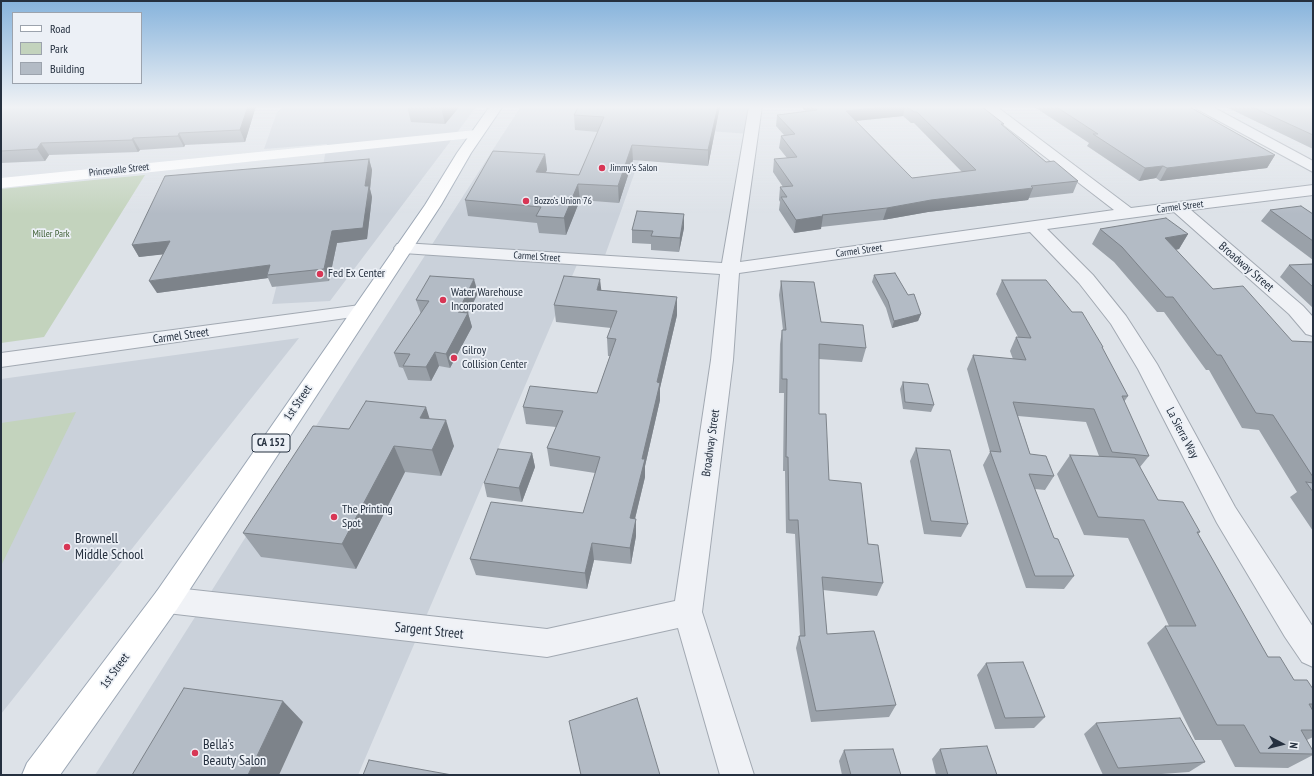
<!DOCTYPE html>
<html>
<head>
<meta charset="utf-8">
<style>
	body { margin:0 }
	#map { position:relative; width:1314px; height:776px; overflow:hidden; background:#dde2e8; font-family:"PT Sans Narrow",sans-serif }
	canvas { display:block }
	.frame { position:absolute; inset:0; border:2px solid #25303f; pointer-events:none }
	.legend { position:absolute; left:12px; top:12px; width:130px; height:72px; box-sizing:border-box; background:#ecf0f6; border:1px solid #9ca3ad; margin:0; padding:5px 7px; list-style:none; font-size:12px; color:#25303f }
	.legend li { display:flex; align-items:center; gap:8px; height:20px }
	.legend b { width:20px; border:1px solid #9ca3ad }
	.north { position:absolute; left:1262px; top:724px; width:40px; height:40px; -webkit-text-stroke:3px #ecf0f6; paint-order:stroke; rotate:97deg; font-size:11px; font-weight:700; line-height:16px; text-align:center; color:#25303f }
	.north::after { content:''; display:block; margin:auto; width:14px; height:18px; background:#25303f; clip-path:polygon(50% 0,100% 100%,50% 72%,0 100%) }
</style>
</head>
<body>
<div id="map">
<canvas width="1314" height="776"></canvas>
<div class="frame"></div>
<ul class="legend">
<li><b style="height:5px;background:#fff"></b>Road</li>
<li><b style="height:11px;background:#c3d3bd"></b>Park</li>
<li><b style="height:11px;background:#b3bbc5"></b>Building</li>
</ul>
<div class="north">N</div>
</div>
<script>
const ctx = document.querySelector('canvas').getContext('2d');
ctx.lineJoin = 'round';
function fillPath(path, color) {
  ctx.fillStyle = color;
  ctx.fill(path, 'evenodd');
}
function shape(rows) {
  const path = new Path2D();
  for (const r of rows) {
    path.moveTo(r[0], r[1]);
    for (let i = 2; i < r.length; i += 2) path.lineTo(r[i], r[i + 1]);
  }
  return path;
}
function trace(path, color, width, dash) {
  ctx.strokeStyle = color;
  ctx.lineWidth = width;
  ctx.lineCap = dash ? 'butt' : 'round';
  ctx.setLineDash(dash || []);
  ctx.stroke(path);
}
function drawText(font, color, halo, rows, align = 'center') {
  ctx.font = font + ' "PT Sans Narrow",sans-serif';
  ctx.lineWidth = 3.5;
  ctx.setLineDash([]);
  ctx.textBaseline = 'middle';
  ctx.strokeStyle = halo;
  ctx.fillStyle = color;
  for (const [text, x, y, turn = 0] of rows) {
    ctx.save();
    ctx.translate(x, y);
    ctx.rotate((+turn || 0) * Math.PI / 180);
    ctx.textAlign = isNaN(turn) ? turn : align;
    if (halo) ctx.strokeText(text, 0, 0);
    ctx.fillText(text, 0, 0);
    ctx.restore();
  }
}
fillPath(shape([
	[285,106,477,106,330,301,272,304,294,217,314,214,327,144,264,149,277,112],
	[521,106,753,106,753,121,750,134,651,127,603,261,579,260,358,775,95,775,352,369],
	[299,338,1,714,1,379]
]), '#cad1da');
fillPath(shape([
	[145,175,44,337,1,343,1,189],
	[76,412,1,566,1,423]
]), '#c3d3bd');
const street = shape([
	[749,106,762,106,740,262,1114,210,983,109,982,106,996,106,1131,208,1313,185,1313,195,1191,210,1303,306,1313,317,1313,336,1306,334,1289,314,1174,212,1047,229,1093,275,1126,316,1157,364,1235,507,1313,627,1313,667,1302,662,1285,637,1217,523,1138,369,1111,324,1079,283,1030,232,739,273,733,360,702,612,754,775,720,775,678,628,547,657,167,613,157,609,153,600,157,591,167,587,547,629,675,601,711,360,720,274,403,253,397,252,394,248,397,244,403,243,722,263,749,106],
	[1195,106,1211,106,1313,161,1313,172,1197,109,1195,106],
	[360,305,367,307,370,311,367,315,1,367,1,353,360,305]
]);
const primary = shape([
	[490,106,503,106,471,153,441,205,177,609,60,775,22,775,27,763,157,591,425,205,457,153,490,106]
]);
trace(street, '#a2a9b2', 2);
trace(primary, '#9ba6b4', 2);
fillPath(street, '#f0f2f6');
fillPath(shape([
	[476,130,481,131,483,134,481,137,1,188,1,178,476,130]
]), '#fff');
fillPath(primary, '#fff');
fillPath(shape([
	[1,106,256,106,245,142,185,145,184,147,140,150,138,152,49,155,45,161,1,163],
	[407,106,460,106,445,124,411,122],
	[720,106,708,166,633,160,619,203,580,200,566,235,539,233,537,223,468,216,465,200,545,154,547,170,545,172,579,175,598,132,575,130,574,115],
	[800,106,981,106,1003,126,1046,162,1078,181,1073,193,1029,198,1028,200,928,212,883,220,821,227,821,229,794,233,779,210,780,202,779,200,780,187,783,187,773,172,774,159,787,158,779,148,781,136,784,135,776,126,777,115,805,111],
	[903,116,911,123,914,123,962,172,912,178,856,121],
	[1033,106,1188,106,1275,155,1267,168,1160,181,1156,178,1139,181,1087,146,1089,143],
	[1224,106,1313,106,1313,149],
	[369,159,372,170,370,189,372,197,367,239,337,243,329,281,272,287,268,278,157,293,163,254,139,257,132,245],
	[1270,210,1313,214,1313,260,1261,221],
	[684,228,679,252,651,250,651,244,632,243,632,230],
	[1100,229,1188,234,1179,249,1176,250,1213,289,1292,341,1313,342,1313,531,1290,497,1297,492,1259,430,1242,428,1209,370,1206,370,1164,312,1157,312,1114,262,1092,244],
	[1313,264,1313,308,1280,277,1289,265],
	[874,275,921,314,918,321,892,328,886,308,872,282],
	[1002,280,1072,312,1103,347,1102,348,1128,396,1124,402,1149,456,1140,467,1158,500,1200,532,1198,534,1268,657,1294,680,1313,689,1313,710,1312,710,1313,711,1313,737,1307,740,1313,751,1313,755,1288,768,1235,767,1221,740,1195,740,1147,643,1165,626,1169,626,1128,538,1084,535,1057,474,1070,455,1099,456,1086,422,1018,416,1030,454,1054,476,1045,490,1035,489,1054,538,1074,576,1064,589,1026,588,983,465,990,452,967,369,973,355,1013,359,1010,351,1016,337,1018,337,996,294],
	[781,281,821,322,866,348,862,362,819,359,819,414,829,480,868,544,883,583,877,596,823,590,827,634,896,705,889,717,811,722,796,648,799,636,800,636,795,534,786,533,785,471,783,471,784,393,779,393,780,344,782,330,783,330,779,295],
	[601,290,677,297,677,315,660,388,660,400,645,466,645,477,635,519,636,519,636,536,631,564,594,560,587,589,476,575,470,559,583,513,595,473,550,466,547,448,556,427,526,424,523,407,597,393,610,356,608,356,607,338,611,328,556,322,554,305],
	[478,293,468,313,472,327,450,368,439,366,431,381,408,380,403,368,399,367,394,353,421,314,416,300],
	[903,382,934,405,931,412,903,409,900,389],
	[430,419,454,446,441,476,405,472,356,569,261,557,243,533,349,429],
	[916,448,968,524,961,537,924,534,910,461],
	[532,453,535,467,522,502,487,497,484,483],
	[986,663,1045,717,1034,728,995,729,977,675],
	[1096,723,1205,762,1189,772,1148,775,1103,775,1084,734],
	[940,749,997,775,936,775,932,759],
	[844,750,901,775,842,775,839,761]
]), '#9aa1a9');
fillPath(shape([
	[248,106,256,106,245,142,240,130],
	[443,106,460,106,445,124,441,107],
	[718,106,720,106,708,166,708,150],
	[895,106,905,106,903,116,844,122,846,111],
	[179,133,185,145,184,147,178,136],
	[133,138,140,150,138,152,132,140],
	[41,143,49,155,45,161,37,149],
	[632,145,633,160,619,203,618,186],
	[545,154,547,170,538,188,536,172],
	[1275,155,1267,168,1160,181,1167,168],
	[369,159,372,170,370,189,372,197,367,239,337,243,329,281,324,269,332,231,365,186],
	[1163,166,1156,178,1139,181,1145,168],
	[578,184,580,200,566,235,564,218],
	[1033,188,1028,200,928,212,883,220,887,208,931,200],
	[684,214,684,228,679,252,680,238],
	[823,216,821,229,794,233,796,220],
	[1188,234,1179,249,1156,253,1165,238],
	[170,241,176,253,139,257,132,245],
	[270,265,267,275,268,278,157,293,149,281],
	[474,279,478,293,466,317,468,313,472,327,450,368,446,354,458,312],
	[600,279,602,296,597,290],
	[677,297,677,315,660,388,660,400,645,466,645,477,631,535,630,518,657,382],
	[921,314,918,321,892,328,894,321],
	[435,352,439,366,431,381,426,367],
	[426,407,434,433,420,418],
	[446,420,454,446,441,476,432,450],
	[394,446,405,472,356,569,342,544],
	[532,453,535,467,522,502,519,488],
	[636,519,636,536,631,564,630,548],
	[592,543,594,560,587,589,585,573],
	[283,701,303,722,279,775,248,775]
]), '#7d838a');
const building = shape([
	[1,106,248,106,240,130,179,133,178,136,133,138,132,140,41,143,37,149,1,151,1,106],
	[416,106,443,106,441,107,416,106],
	[579,106,718,106,708,150,632,145,618,186,578,184,564,218,536,216,541,207,465,200,493,151,545,154,536,172,579,175,604,117,574,115,579,106],
	[813,106,895,106,846,111,912,178,976,170,917,112,914,112,907,106,981,106,1004,124,1001,124,1046,162,1054,161,1078,181,1031,186,1033,188,931,200,887,208,822,215,823,216,796,220,781,197,787,197,780,187,793,186,774,159,797,157,781,136,795,134,777,115,817,110,813,106],
	[1055,106,1188,106,1275,155,1167,168,1163,166,1145,168,1093,134,1098,134,1055,106],
	[1250,106,1313,106,1313,135,1250,106],
	[369,159,365,186,369,186,363,228,332,231,324,269,267,275,270,265,149,281,170,241,132,245,165,176,369,159],
	[1301,206,1313,214,1313,241,1270,210,1301,206],
	[637,211,684,214,680,238,651,236,653,231,632,230,637,211],
	[1166,218,1188,234,1165,238,1213,289,1243,286,1292,341,1313,342,1313,477,1273,415,1256,413,1221,355,1217,355,1173,297,1166,297,1122,247,1100,229,1166,218],
	[1313,264,1313,287,1289,265,1313,264],
	[895,273,908,295,914,294,921,314,894,321,888,301,874,275,895,273],
	[430,276,474,279,458,312,468,313,446,354,435,352,426,367,403,366,410,354,394,353,429,301,416,300,430,276],
	[564,276,600,279,597,290,677,297,657,382,660,383,642,459,645,459,630,518,636,519,630,548,592,543,585,573,470,559,491,502,583,513,600,457,547,448,563,411,523,407,530,386,597,393,616,339,607,338,617,311,554,305,564,276],
	[1002,280,1046,280,1072,312,1082,312,1103,347,1102,347,1128,396,1122,396,1149,456,1112,452,1094,409,1013,402,1030,454,1046,456,1054,476,1029,474,1054,538,1058,539,1074,576,1035,576,990,451,1001,452,973,355,1026,360,1016,337,1031,338,1002,280],
	[781,281,814,282,821,322,863,325,866,348,819,344,819,414,826,414,829,480,861,483,868,544,878,545,883,583,822,577,827,634,874,631,896,705,816,711,799,636,805,636,798,520,789,520,788,457,786,457,787,379,782,379,782,330,786,330,781,281],
	[903,382,928,384,934,405,905,402,903,382],
	[366,401,426,407,420,418,446,420,432,450,394,446,342,544,243,533,313,426,349,429,366,401],
	[916,448,950,450,968,524,931,521,916,448],
	[498,449,532,453,519,488,484,483,498,449],
	[1070,455,1135,458,1158,500,1183,502,1200,532,1197,532,1268,657,1280,657,1294,680,1307,680,1313,689,1313,704,1309,704,1313,711,1313,730,1301,730,1313,751,1313,754,1260,753,1244,725,1217,725,1165,626,1196,626,1144,520,1098,517,1070,455],
	[1306,482,1313,483,1313,492,1306,482],
	[1023,662,1045,717,1005,718,986,663,1023,662],
	[184,688,283,701,248,775,132,775,184,688],
	[637,698,660,775,581,775,569,721,637,698],
	[1180,718,1205,762,1118,768,1096,723,1180,718],
	[987,746,997,775,948,775,940,749,987,746],
	[893,749,901,775,851,775,844,750,893,749],
	[369,760,452,775,363,775,369,760]
]);
fillPath(building, '#b3bbc5');
trace(building, '#7d838a', 1);
const sky = ctx.createLinearGradient(0, 0, 0, 214);
sky.addColorStop(0, '#86b3dc');
sky.addColorStop(0.5, '#f0f2f5');
sky.addColorStop(1, '#f0f2f500');
ctx.fillStyle = sky;
ctx.fillRect(0, 0, 1314, 214);
for (const [x, y, r, color] of [
	[602,168,4,"#d83655"],
	[526,201,4,"#d83655"],
	[320,274,4,"#d83655"],
	[443,300,4,"#d83655"],
	[454,358,4,"#d83655"],
	[334,517,4,"#d83655"],
	[67,547,4,"#d83655"],
	[195,753,4,"#d83655"]
]) {
  const dot = new Path2D();
  dot.arc(x, y, r, 0, 2 * Math.PI);
  ctx.fillStyle = color;
  ctx.fill(dot);
  trace(dot, '#ecf0f6', 1.5);
}
drawText('10px', '#25303f', '#ecf0f6', [
	["Jimmy's Salon",610,168],
	["Bozzo’s Union 76",534,201]
], 'left');
drawText('10px', '#25303f', '#ecf0f6', [
	["Princevalle Street",119,170,-6],
	["Carmel Street",1180,207,-7],
	["Carmel Street",859,251,-8],
	["Carmel Street",537,257,4]
]);
drawText('10px', '#3b5c31', '#ecf0f6', [
	["Miller Park",51,234]
]);
for (const [x, y, w] of [
	[271,443,38]
]) {
  const box = new Path2D();
  box.roundRect(x - w / 2, y - 9, w, 18, 3);
  ctx.fillStyle = '#ecf0f6';
  ctx.fill(box);
  trace(box, '#25303f', 1);
}
drawText('bold 11px', '#25303f', null, [
	["CA 152",271,443]
]);
drawText('12px', '#25303f', '#ecf0f6', [
	["Broadway Street",1246,267,41],
	["Carmel Street",181,336,-8],
	["1st Street",298,403,-56],
	["La Sierra Way",1182,433,62],
	["Broadway Street",711,443,-82],
	["1st Street",115,671,-54]
]);
drawText('12px', '#25303f', '#ecf0f6', [
	["Fed Ex Center",328,274],
	["Water Warehouse",451,293],
	["Incorporated",451,307],
	["Gilroy",462,351],
	["Collision Center",462,365],
	["The Printing",342,510],
	["Spot",342,524]
], 'left');
drawText('14px', '#25303f', '#ecf0f6', [
	["Brownell",75,539],
	["Middle School",75,555],
	["Bella's",203,745],
	["Beauty Salon",203,761]
], 'left');
drawText('14px', '#25303f', '#ecf0f6', [
	["Sargent Street",429,631,6]
]);
</script>
</body>
</html>
